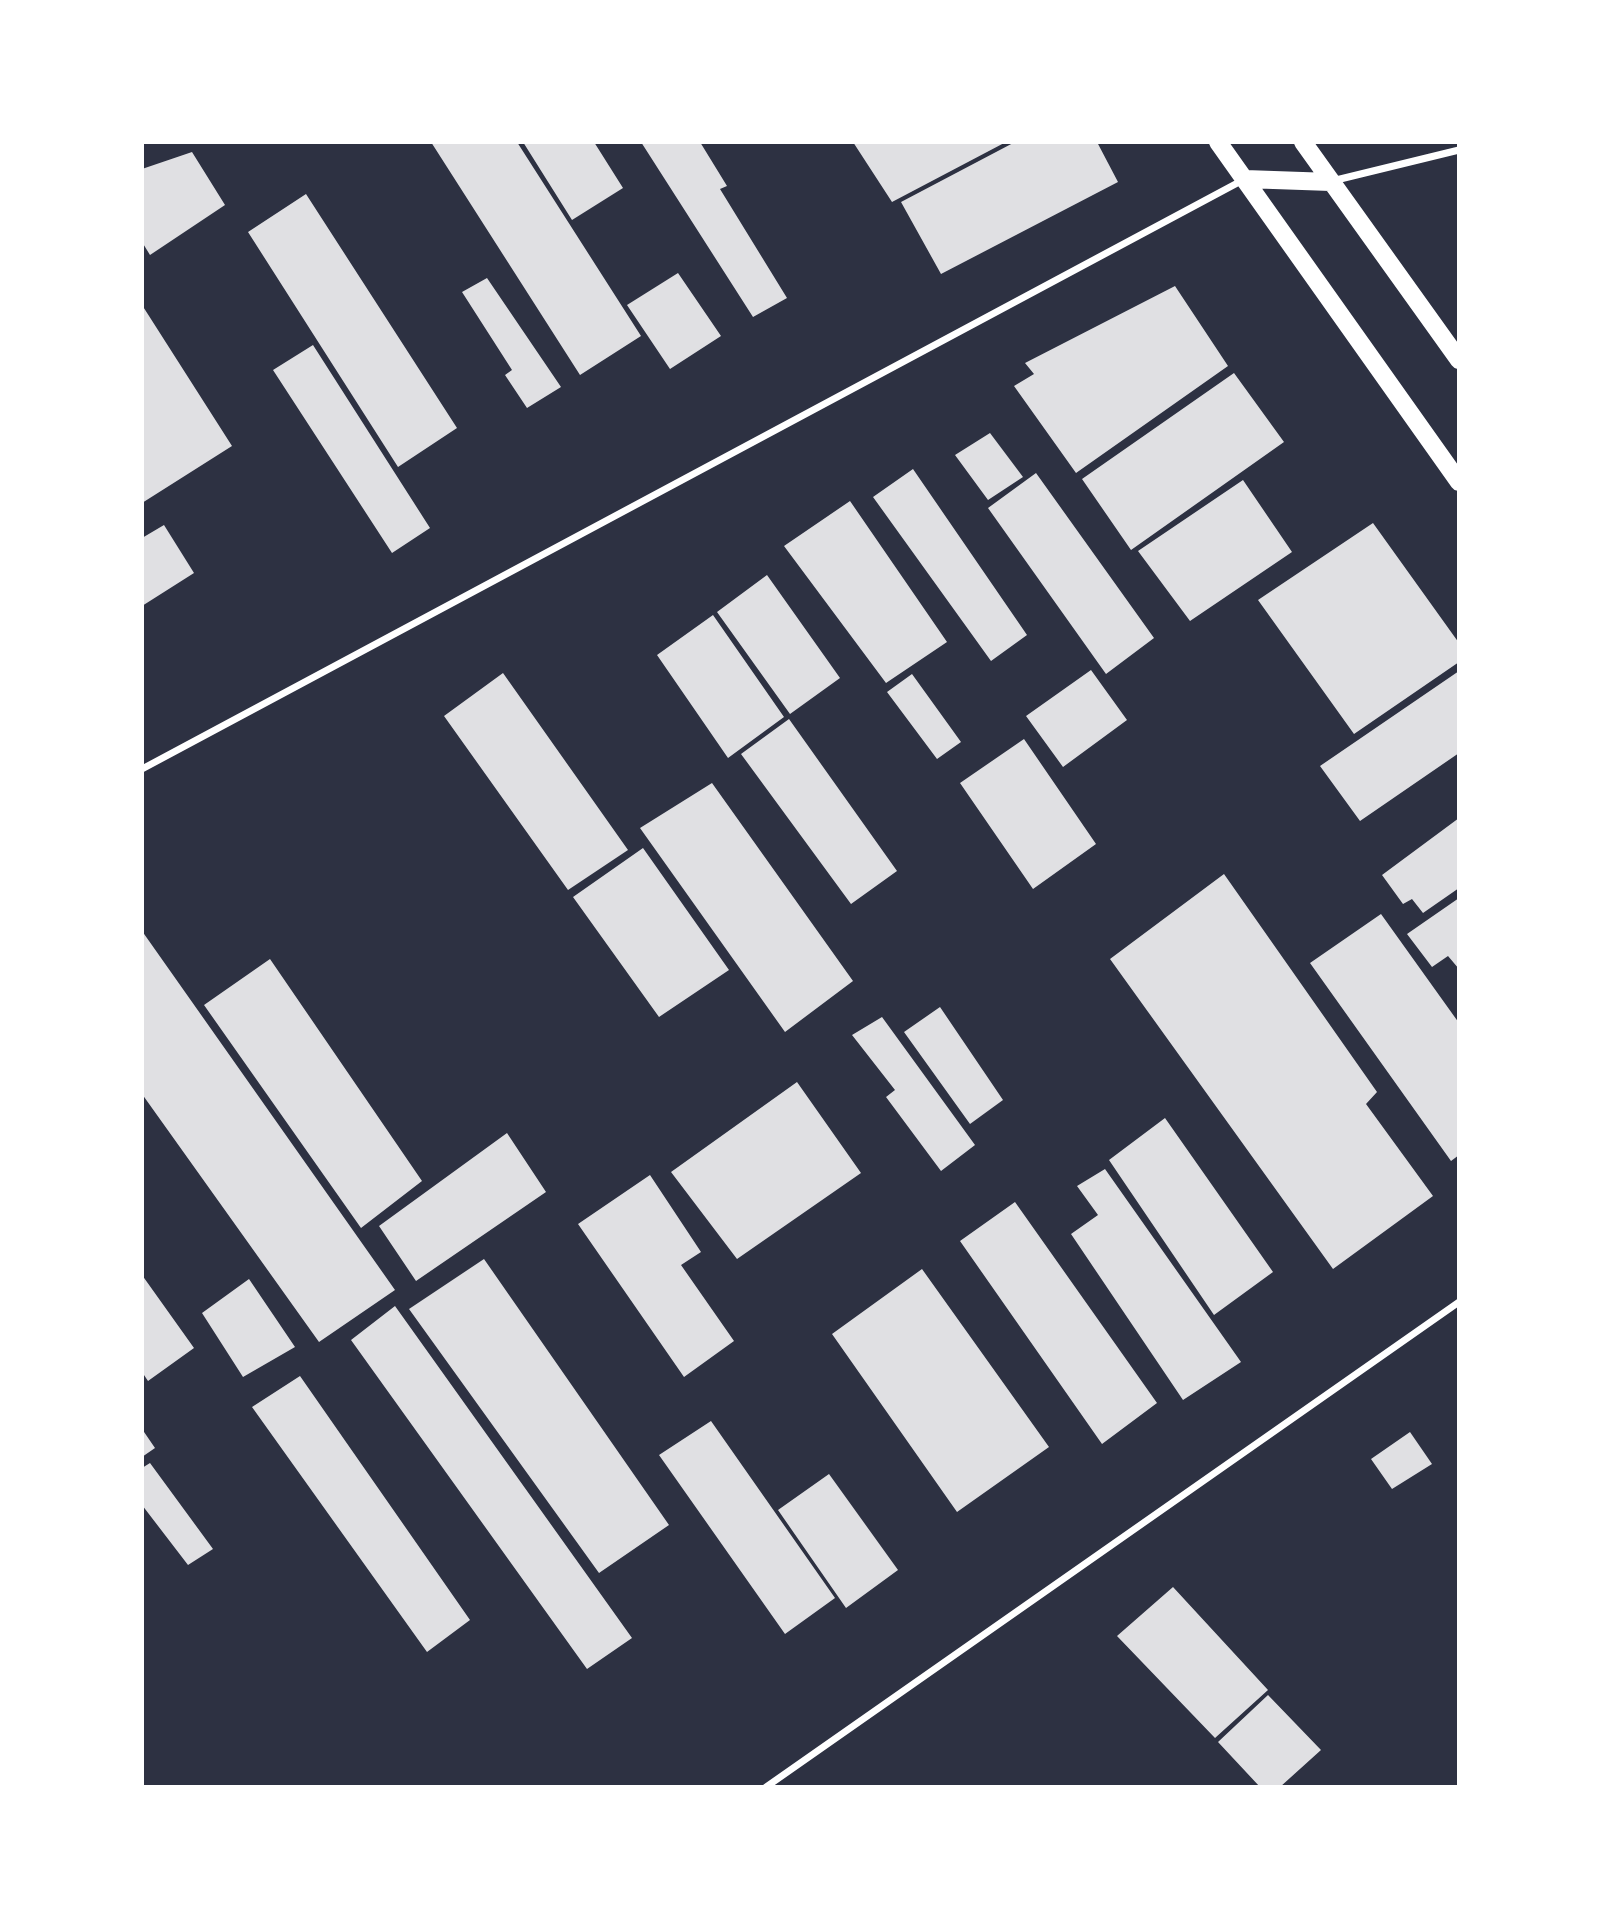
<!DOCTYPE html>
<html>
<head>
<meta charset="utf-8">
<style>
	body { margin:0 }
	#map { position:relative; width:1601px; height:1929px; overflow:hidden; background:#2d3142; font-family:Raleway,sans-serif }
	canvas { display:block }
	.frame { position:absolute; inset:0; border:144px solid #fff; pointer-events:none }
</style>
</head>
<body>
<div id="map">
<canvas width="1601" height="1929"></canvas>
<div class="frame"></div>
</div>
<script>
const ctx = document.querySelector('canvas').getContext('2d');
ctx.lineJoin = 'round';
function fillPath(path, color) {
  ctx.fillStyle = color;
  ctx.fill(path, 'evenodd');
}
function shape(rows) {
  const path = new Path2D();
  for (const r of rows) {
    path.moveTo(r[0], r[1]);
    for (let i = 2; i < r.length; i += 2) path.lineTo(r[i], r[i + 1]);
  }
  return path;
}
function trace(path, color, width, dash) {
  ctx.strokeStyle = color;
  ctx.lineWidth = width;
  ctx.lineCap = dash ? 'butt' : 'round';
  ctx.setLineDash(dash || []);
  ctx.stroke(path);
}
fillPath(shape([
	[431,142,517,142,641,336,580,375],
	[523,142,594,142,623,188,572,220],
	[641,142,700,142,727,186,720,189,787,298,753,317],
	[853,142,1006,142,892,202],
	[1015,142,1097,142,1118,182,941,274,901,202],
	[192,152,225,205,150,255,142,242,142,169],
	[306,194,457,428,398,467,248,232],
	[678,273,721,336,670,369,627,305],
	[487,278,561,387,527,408,505,375,512,370,462,292],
	[1175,286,1228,366,1076,473,1014,386,1034,374,1025,363],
	[142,305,232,446,142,503],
	[313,345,430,528,392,553,273,370],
	[1234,373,1284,442,1131,550,1082,479],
	[990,433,1023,477,988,500,955,455],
	[913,469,1027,635,991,661,873,497],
	[1036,473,1154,638,1106,674,988,508],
	[1243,480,1292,552,1190,621,1138,551],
	[850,501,947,642,886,683,784,546],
	[1373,523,1459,643,1459,662,1354,734,1258,600],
	[164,525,194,573,142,606,142,538],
	[767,575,840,678,790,714,717,612],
	[713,615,784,717,728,758,657,655],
	[1091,670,1127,720,1063,767,1026,716],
	[1459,671,1459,753,1360,821,1320,766],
	[503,673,628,850,568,890,444,716],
	[912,674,961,742,937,759,887,692],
	[789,719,897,871,851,904,741,754],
	[1024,739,1096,844,1033,889,960,783],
	[712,783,853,981,785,1032,640,828],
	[1459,818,1459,888,1423,913,1412,899,1403,904,1382,875],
	[643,848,729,970,659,1017,573,897],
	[1224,874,1377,1092,1366,1104,1433,1196,1333,1269,1110,959],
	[1459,898,1459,969,1448,956,1432,967,1407,934],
	[1381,914,1459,1023,1459,1155,1451,1161,1310,963],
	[142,931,395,1290,319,1342,142,1094],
	[270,959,422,1181,361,1228,204,1005],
	[940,1007,1003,1100,970,1124,904,1032],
	[882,1017,975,1145,941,1171,886,1097,895,1090,852,1035],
	[797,1082,861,1173,737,1259,671,1172],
	[1165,1118,1273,1272,1214,1315,1109,1160],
	[507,1133,546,1192,416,1281,379,1226],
	[1105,1169,1241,1362,1183,1400,1071,1234,1098,1215,1077,1186],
	[650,1175,701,1252,681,1265,734,1341,684,1377,578,1224],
	[1015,1202,1157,1403,1102,1444,960,1241],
	[484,1259,669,1525,599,1573,409,1309],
	[922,1269,1049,1447,957,1512,832,1334],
	[142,1275,194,1348,148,1381,142,1372],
	[249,1279,295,1347,243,1377,202,1313],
	[395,1306,632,1638,587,1669,351,1340],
	[300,1376,470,1620,427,1652,252,1407],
	[711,1421,835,1598,785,1634,659,1455],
	[142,1429,155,1448,142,1457],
	[1410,1432,1432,1464,1392,1489,1371,1459],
	[150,1463,213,1549,188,1565,142,1505,142,1468],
	[829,1474,898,1570,846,1608,778,1510],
	[1173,1587,1268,1690,1215,1738,1117,1636],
	[1268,1695,1321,1750,1280,1787,1260,1787,1218,1742]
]), '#e0e0e3');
trace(shape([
	[1332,181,1459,150],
	[142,769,1243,180],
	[766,1787,1459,1302]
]), '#fff', 7);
trace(shape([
	[1218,142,1459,482],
	[1303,142,1459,360],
	[1245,179,1331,182]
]), '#fff', 18);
</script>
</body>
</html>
